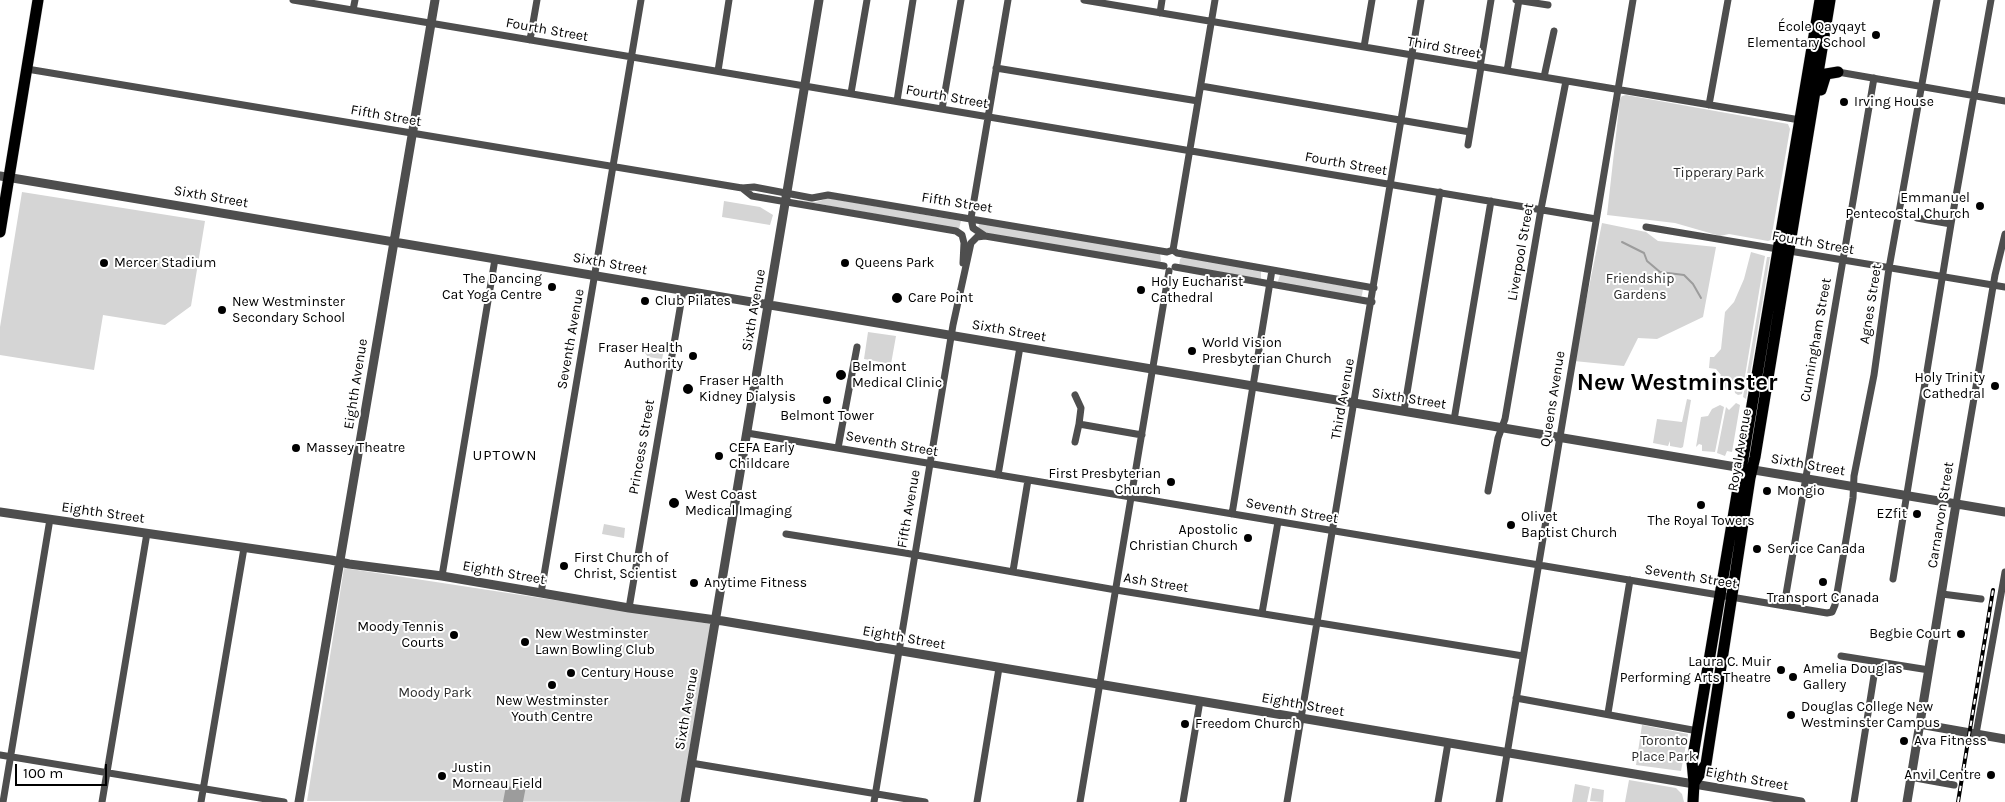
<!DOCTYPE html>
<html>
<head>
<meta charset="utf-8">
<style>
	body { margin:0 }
	#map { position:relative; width:2005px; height:802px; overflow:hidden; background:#fff; font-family:Karla,sans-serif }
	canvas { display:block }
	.scale { position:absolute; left:15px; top:764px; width:92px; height:22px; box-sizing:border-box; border:2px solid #000; border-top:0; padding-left:6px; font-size:15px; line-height:18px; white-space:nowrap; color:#000; -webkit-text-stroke:4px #fff; paint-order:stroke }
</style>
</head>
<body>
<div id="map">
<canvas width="2005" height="802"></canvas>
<div class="scale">100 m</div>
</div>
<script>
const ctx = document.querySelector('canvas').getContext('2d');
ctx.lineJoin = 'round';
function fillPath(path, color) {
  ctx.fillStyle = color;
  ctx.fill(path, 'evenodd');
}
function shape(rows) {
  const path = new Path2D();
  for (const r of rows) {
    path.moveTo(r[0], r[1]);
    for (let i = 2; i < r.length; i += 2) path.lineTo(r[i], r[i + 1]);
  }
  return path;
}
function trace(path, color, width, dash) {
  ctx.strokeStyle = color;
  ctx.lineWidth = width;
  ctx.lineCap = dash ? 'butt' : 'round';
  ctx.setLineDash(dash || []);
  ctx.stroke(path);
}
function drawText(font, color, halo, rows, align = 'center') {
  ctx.font = font + ' Karla,sans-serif';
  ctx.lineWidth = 4;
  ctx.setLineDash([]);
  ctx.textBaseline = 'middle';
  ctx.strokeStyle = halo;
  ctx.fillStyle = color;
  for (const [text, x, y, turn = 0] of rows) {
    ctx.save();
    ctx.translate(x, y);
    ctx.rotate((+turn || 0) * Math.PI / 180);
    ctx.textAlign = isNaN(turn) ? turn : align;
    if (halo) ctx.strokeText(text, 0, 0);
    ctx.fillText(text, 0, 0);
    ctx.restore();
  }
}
fillPath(shape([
	[1626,95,1788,124,1790,129,1772,234,1774,239,1768,241,1729,234,1720,236,1675,223,1607,215,1620,99,1622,96],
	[22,192,205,221,191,306,165,325,103,315,94,370,0,355,0,327],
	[829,198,833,199,961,221,959,229,797,200,816,202],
	[724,201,760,207,773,215,770,225,722,217],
	[979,223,1160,253,1161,261,1159,263,985,234,978,230],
	[1602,223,1646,232,1658,241,1716,247,1703,317,1657,339,1638,338,1624,366,1574,361],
	[1751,252,1765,256,1742,394,1738,395,1735,393,1734,386,1726,390,1725,387,1715,382,1721,375,1716,369,1709,368,1710,357,1714,357,1721,349,1725,312,1734,302,1744,279],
	[1183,257,1261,270,1261,279,1179,266,1180,259],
	[1767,257,1770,257,1746,399,1743,397],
	[1280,275,1363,289,1362,295,1361,297,1279,283,1278,281],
	[868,332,896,336,891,364,864,359],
	[652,344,665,346,662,359,648,357,645,353,646,346],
	[1687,399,1691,400,1683,447,1681,448,1670,446,1670,441,1668,446,1653,443,1657,419,1682,422],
	[1736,403,1740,405,1732,452,1727,451,1725,456,1717,453,1726,407,1729,410],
	[1720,405,1724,407,1715,452,1702,451,1702,445,1699,444,1696,447,1701,417,1708,416,1712,409],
	[604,524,625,528,624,538,602,534],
	[344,568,711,624,681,802,307,801],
	[1642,725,1688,734,1681,771,1636,765],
	[1629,780,1676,788,1682,794,1684,802,1625,802],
	[1575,784,1590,787,1587,802,1572,802],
	[1592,788,1604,790,1603,802,1590,801]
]), '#d5d5d5');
fillPath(shape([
	[521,780,527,781,523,802,503,802,506,786,519,788]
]), '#9c9c9c');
trace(shape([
	[1622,242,1644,253,1647,261,1660,272,1684,275,1693,284,1701,298]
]), '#9c9c9c', 2);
const primary = shape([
	[1821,90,1826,74,1838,72],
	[0,232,38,0],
	[1694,783,1706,764,1750,478,1755,457,1830,0],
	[1693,802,1694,783,1692,762,1820,0]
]);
trace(primary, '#dbdbdb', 12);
trace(shape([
	[293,0,1596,219],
	[1084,0,1800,120],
	[1516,0,1548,5],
	[353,10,355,0],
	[1160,13,1162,0],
	[530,40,537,0],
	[1364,47,1372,0],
	[1480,67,1491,0],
	[996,68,1198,101],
	[27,69,742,188,754,187,812,198,828,195,1167,252,1173,250,1177,253,1374,288],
	[718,71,729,0],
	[1507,71,1519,0],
	[1838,72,2005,101],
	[1544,77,1554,31],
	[1201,86,1470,132],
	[851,93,867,0],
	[897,101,913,0],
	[1709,105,1728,0],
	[942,109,961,0],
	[1468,145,1481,67],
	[742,188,752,196,956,231,962,235,964,243,963,263],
	[1917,218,1951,224],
	[1646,227,2005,287],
	[985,236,973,228,971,218,1008,0],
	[1173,250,1215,0],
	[1175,267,1372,302],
	[1075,395,1081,408,1079,424],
	[1404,411,1440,192],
	[1454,420,1491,201],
	[747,433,1827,613,1832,612,1835,605,1853,498,1854,476,1874,375,1889,268,1937,0],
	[1075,442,1079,424,1142,435],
	[838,448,857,347],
	[998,475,1020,347],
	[1488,491,1498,438,1505,419,1541,209,1566,81],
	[1956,504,1995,275,2005,234],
	[1232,514,1272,270],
	[786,534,905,553,1116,590,1523,656],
	[1013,571,1028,480],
	[442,576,495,259],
	[1893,579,1951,224,1991,0],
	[541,593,641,0],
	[1942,594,1981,599],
	[1784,606,1874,78],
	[629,608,683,291],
	[1262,613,1278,522],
	[1841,656,1929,670],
	[1516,698,1698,731],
	[1608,713,1630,580],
	[1976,734,2005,572],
	[0,755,284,802],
	[691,763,925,802],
	[1910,777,1954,785],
	[3,802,50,519],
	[102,802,147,533],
	[201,802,244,548],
	[874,802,953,325,971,243,977,237,985,236,1164,266],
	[977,802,999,668],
	[1080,802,1169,271],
	[1183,802,1200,701],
	[1287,802,1421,0],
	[1438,802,1448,743],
	[1499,802,1633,0],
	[1854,802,1876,663]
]), '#4e4e4e', 7);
trace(shape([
	[0,176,2005,512],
	[0,512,331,560,349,564,442,576,629,608,723,621,1801,802],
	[1919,724,2005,739],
	[299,802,435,0],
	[685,802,819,0],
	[1907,802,1956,504]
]), '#4e4e4e', 9);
trace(primary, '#000', 11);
const rail = shape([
	[1958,802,1993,590]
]);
trace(rail, '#000', 4);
trace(rail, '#fff', 2, [5.5]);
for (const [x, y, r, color] of [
	[1876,35,5,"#000"],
	[1844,102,5,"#000"],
	[1980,206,5,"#000"],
	[104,263,5,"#000"],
	[845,263,5,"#000"],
	[552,287,5,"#000"],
	[1141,290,5,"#000"],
	[897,298,6,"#000"],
	[645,301,5,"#000"],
	[222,310,5,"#000"],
	[1192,351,5,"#000"],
	[693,356,5,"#000"],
	[841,375,6,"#000"],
	[1995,386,5,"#000"],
	[688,389,6,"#000"],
	[827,400,5,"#000"],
	[296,448,5,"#000"],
	[719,456,5,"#000"],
	[1171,482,5,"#000"],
	[1767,491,5,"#000"],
	[674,503,6,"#000"],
	[1701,505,5,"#000"],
	[1917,514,5,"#000"],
	[1511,525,5,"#000"],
	[1248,538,5,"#000"],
	[1757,549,5,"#000"],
	[564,566,5,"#000"],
	[1823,582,5,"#000"],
	[694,583,5,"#000"],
	[1961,634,5,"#000"],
	[454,635,5,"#000"],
	[525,642,5,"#000"],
	[1781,670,5,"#000"],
	[571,673,5,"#000"],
	[1793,677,5,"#000"],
	[552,685,5,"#000"],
	[1791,715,5,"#000"],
	[1185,724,5,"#000"],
	[1904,741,5,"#000"],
	[1991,775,5,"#000"],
	[442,776,5,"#000"]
]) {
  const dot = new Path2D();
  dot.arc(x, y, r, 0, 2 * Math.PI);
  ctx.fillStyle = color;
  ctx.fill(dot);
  trace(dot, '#fff', 2);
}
drawText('14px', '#000', '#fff', [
	["École Qayqayt",1866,27,"right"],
	["Elementary School",1866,43,"right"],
	["Irving House",1854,102],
	["Emmanuel",1970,198,"right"],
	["Pentecostal Church",1970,214,"right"],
	["Mercer Stadium",114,263],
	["Queens Park",855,263],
	["The Dancing",542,279,"right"],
	["Cat Yoga Centre",542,295,"right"],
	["Holy Eucharist",1151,282],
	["Cathedral",1151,298],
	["Care Point",908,298],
	["Club Pilates",655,301],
	["New Westminster",232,302],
	["Secondary School",232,318],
	["World Vision",1202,343],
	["Presbyterian Church",1202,359],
	["Fraser Health",683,348,"right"],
	["Authority",683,364,"right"],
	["Belmont",852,367],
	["Medical Clinic",852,383],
	["Holy Trinity",1985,378,"right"],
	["Cathedral",1985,394,"right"],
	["Fraser Health",699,381],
	["Kidney Dialysis",699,397],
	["Belmont Tower",827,416,"center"],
	["Massey Theatre",306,448],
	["CEFA Early",729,448],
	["Childcare",729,464],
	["First Presbyterian",1161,474,"right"],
	["Church",1161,490,"right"],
	["Mongio",1777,491],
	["West Coast",685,495],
	["Medical Imaging",685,511],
	["EZfit",1907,514,"right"],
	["Olivet",1521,517],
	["Baptist Church",1521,533],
	["The Royal Towers",1701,521,"center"],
	["Apostolic",1238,530,"right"],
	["Christian Church",1238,546,"right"],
	["Service Canada",1767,549],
	["First Church of",574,558],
	["Christ, Scientist",574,574],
	["Anytime Fitness",704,583],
	["Transport Canada",1823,598,"center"],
	["Moody Tennis",444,627,"right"],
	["Courts",444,643,"right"],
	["New Westminster",535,634],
	["Lawn Bowling Club",535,650],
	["Begbie Court",1951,634,"right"],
	["Laura C. Muir",1771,662,"right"],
	["Performing Arts Theatre",1771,678,"right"],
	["Amelia Douglas",1803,669],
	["Gallery",1803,685],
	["Century House",581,673],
	["New Westminster",552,701,"center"],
	["Youth Centre",552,717,"center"],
	["Douglas College New",1801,707],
	["Westminster Campus",1801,723],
	["Freedom Church",1195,724],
	["Ava Fitness",1914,741],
	["Justin",452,768],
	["Morneau Field",452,784],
	["Anvil Centre",1981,775,"right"]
], 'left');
drawText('14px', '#000', '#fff', [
	["Fourth Street",547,30,10],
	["Third Street",1444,48,10],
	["Fourth Street",947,97,10],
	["Fifth Street",386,116,10],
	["Fourth Street",1346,164,10],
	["Sixth Street",211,197,10],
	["Fifth Street",957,203,9],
	["Fourth Street",1813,243,10],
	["Liverpool Street",1521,252,-80],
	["Sixth Street",610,264,10],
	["Agnes Street",1871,304,-81],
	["Sixth Avenue",754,310,-80],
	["Sixth Street",1009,331,10],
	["Seventh Avenue",571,339,-80],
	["Cunningham Street",1816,340,-80],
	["Eighth Avenue",356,384,-81],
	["Third Avenue",1343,399,-80],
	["Sixth Street",1409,399,9],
	["Queens Avenue",1553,399,-81],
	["Seventh Street",892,444,10],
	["Princess Street",642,447,-80],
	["Royal Avenue",1740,450,-80],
	["Sixth Street",1808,465,10],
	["Fifth Avenue",909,509,-80],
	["Seventh Street",1292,511,10],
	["Eighth Street",103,513,8],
	["Carnarvon Street",1941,515,-81],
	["Eighth Street",504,573,10],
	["Seventh Street",1691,577,9],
	["Ash Street",1156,583,9],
	["Eighth Street",904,638,10],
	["Eighth Street",1303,705,10],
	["Sixth Avenue",687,709,-80],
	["Eighth Street",1747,779,10]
]);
drawText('14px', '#2c2c2c', '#fff', [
	["Tipperary Park",1719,173],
	["Friendship",1640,279],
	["Gardens",1640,295],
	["Moody Park",435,693],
	["Toronto",1664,741],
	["Place Park",1664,757]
]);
ctx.letterSpacing = '1px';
drawText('15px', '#000', '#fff', [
	["UPTOWN",505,456]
]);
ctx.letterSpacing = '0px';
drawText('bold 24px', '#000', '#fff', [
	["New Westminster",1677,383]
]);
</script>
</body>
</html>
